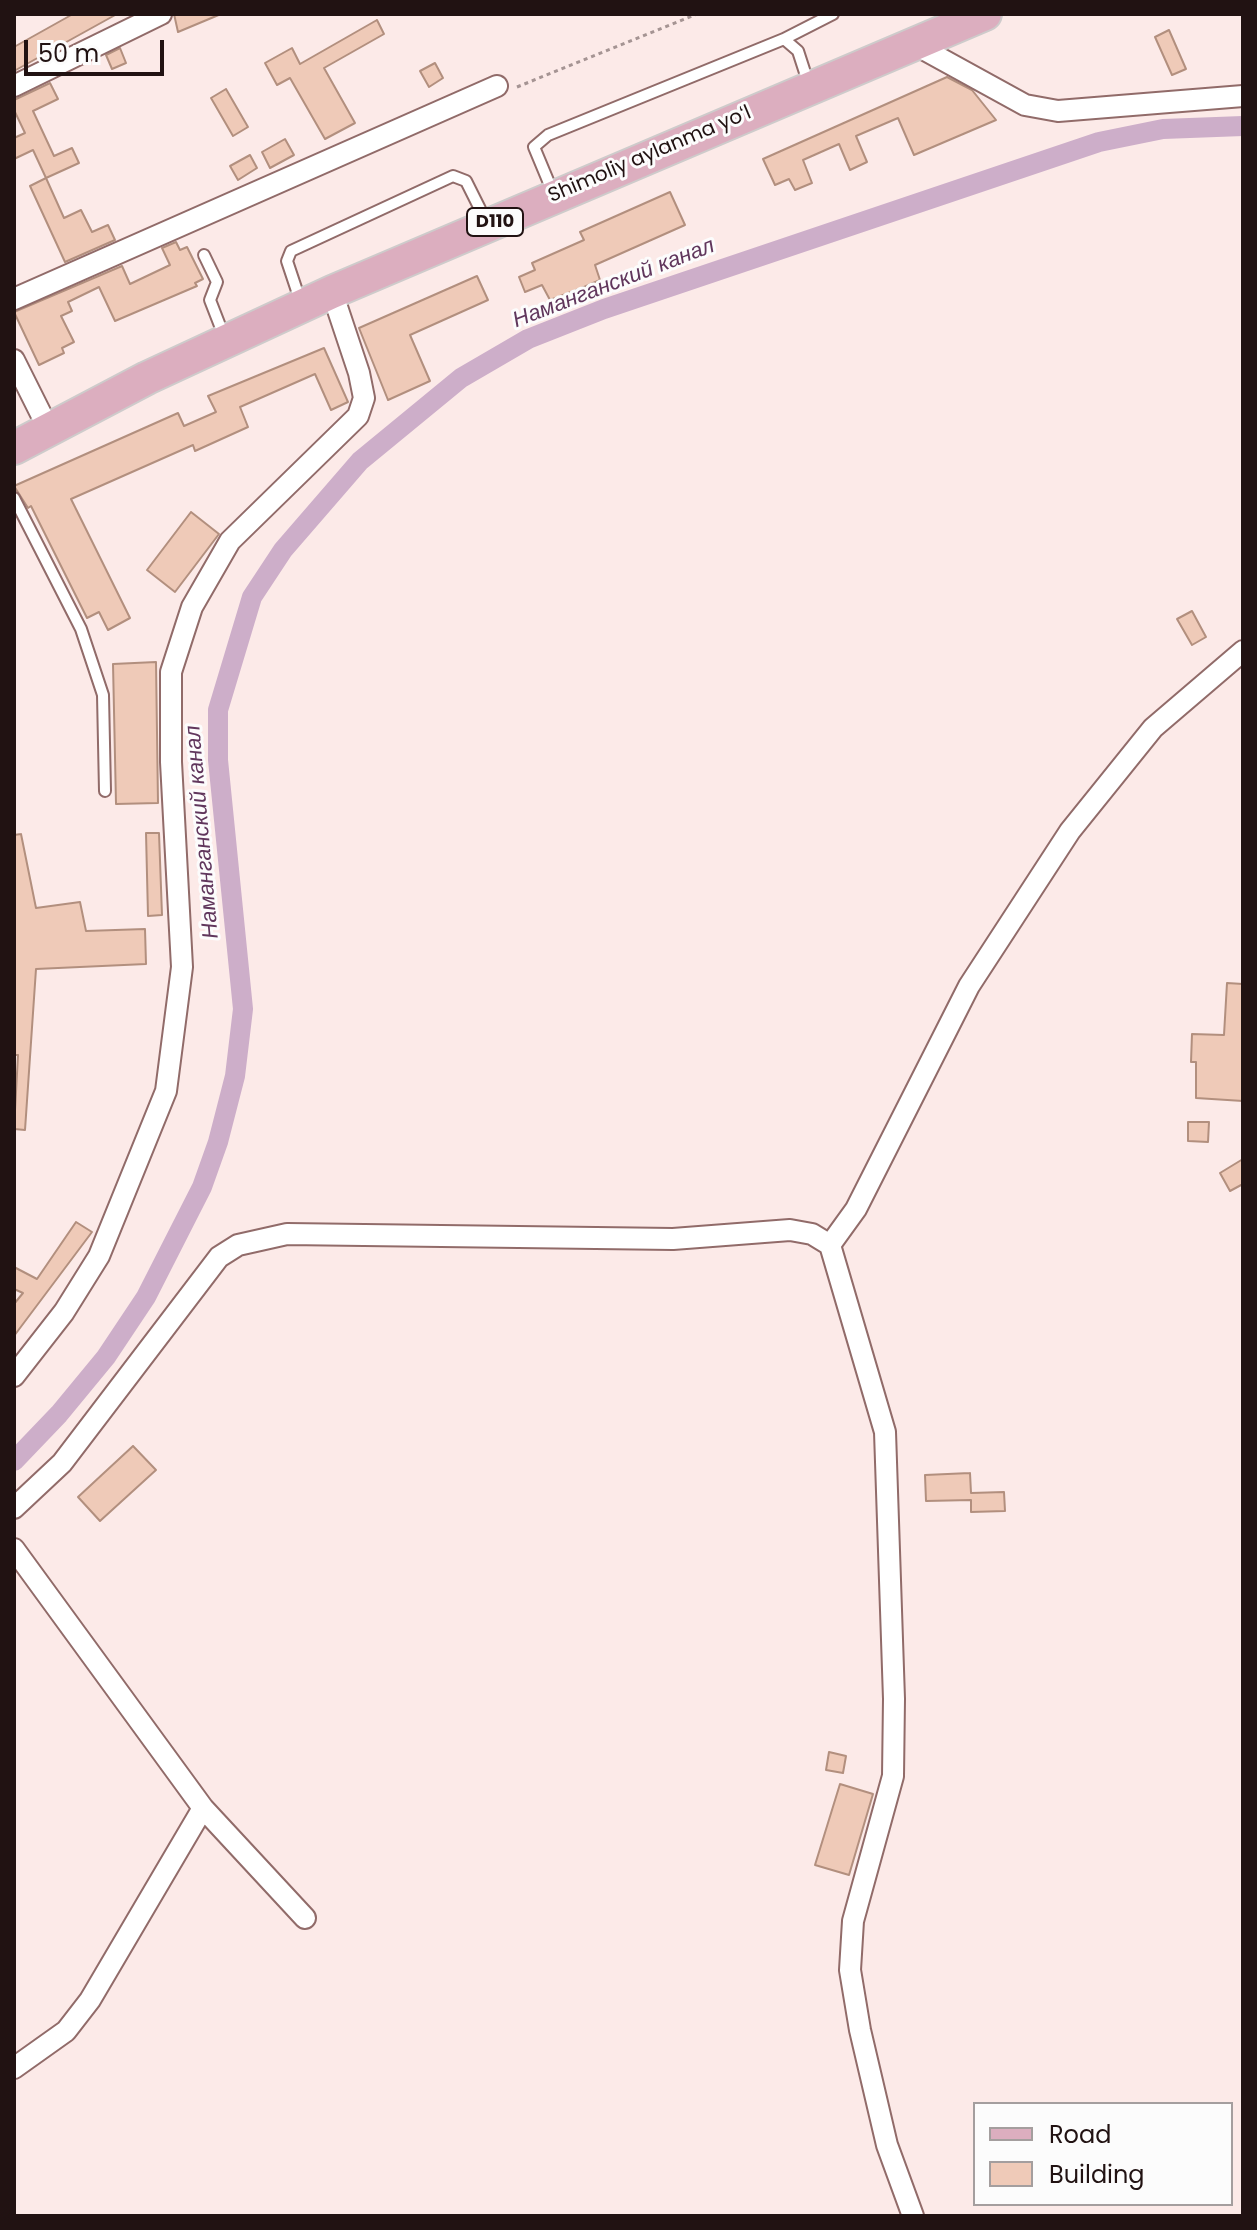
<!DOCTYPE html>
<html>
<head>
<meta charset="utf-8">
<style>
	body { margin:0 }
	#map { position:relative; width:1257px; height:2230px; overflow:hidden; background:#fceae8; font-family:Poppins,sans-serif }
	canvas { display:block }
	.frame { position:absolute; inset:0; border:16px solid #211212; pointer-events:none }
	.legend { position:absolute; left:973px; top:2102px; width:260px; height:104px; box-sizing:border-box; background:#fcfcfc; border:2px solid #a49e9e; margin:0; padding:10px 14px; list-style:none; font-size:24px; color:#211212 }
	.legend li { display:flex; align-items:center; gap:16px; height:40px }
	.legend b { width:40px; border:2px solid #a49e9e }
	.scale { position:absolute; left:24px; top:40px; width:140px; height:36px; box-sizing:border-box; border:4px solid #211212; border-top:0; padding-left:10px; font-size:24px; line-height:28px; white-space:nowrap; color:#211212; -webkit-text-stroke:6px #fcfcfc; paint-order:stroke }
</style>
</head>
<body>
<div id="map">
<canvas width="1257" height="2230"></canvas>
<div class="frame"></div>
<ul class="legend">
<li><b style="height:10px;background:#dcaebf"></b>Road</li>
<li><b style="height:22px;background:#efcab8"></b>Building</li>
</ul>
<div class="scale">50 m</div>
</div>
<script>
const ctx = document.querySelector('canvas').getContext('2d');
ctx.lineJoin = 'round';
function shape(rows) {
  const path = new Path2D();
  for (const r of rows) {
    path.moveTo(r[0], r[1]);
    for (let i = 2; i < r.length; i += 2) path.lineTo(r[i], r[i + 1]);
  }
  return path;
}
function trace(path, color, width, dash) {
  ctx.strokeStyle = color;
  ctx.lineWidth = width;
  ctx.lineCap = dash ? 'butt' : 'round';
  ctx.setLineDash(dash || []);
  ctx.stroke(path);
}
function fillPath(path, color) {
  ctx.fillStyle = color;
  ctx.fill(path, 'evenodd');
}
function drawText(font, color, halo, rows, align = 'center') {
  ctx.font = font + ' Poppins,sans-serif';
  ctx.lineWidth = 6;
  ctx.setLineDash([]);
  ctx.textBaseline = 'middle';
  ctx.strokeStyle = halo;
  ctx.fillStyle = color;
  for (const [text, x, y, turn = 0] of rows) {
    ctx.save();
    ctx.translate(x, y);
    ctx.rotate((+turn || 0) * Math.PI / 180);
    ctx.textAlign = isNaN(turn) ? turn : align;
    if (halo) ctx.strokeText(text, 0, 0);
    ctx.fillText(text, 0, 0);
    ctx.restore();
  }
}
trace(shape([
	[14,1461,59,1414,106,1357,146,1297,202,1187,218,1142,235,1076,243,1009,218,760,218,710,252,597,283,550,360,461,461,378,528,339,604,309,1099,142,1163,129,1243,126]
]), '#cdaec9', 20);
const building = shape([
	[73,14,117,14,14,71,14,47,73,14],
	[174,14,221,14,178,32,174,14],
	[377,20,384,34,324,68,355,123,325,139,290,78,277,85,265,63,292,48,300,64,377,20],
	[1169,30,1186,69,1172,75,1155,37,1169,30],
	[120,48,126,63,112,69,106,55,120,48],
	[435,63,443,78,429,87,420,71,435,63],
	[947,77,972,90,996,120,914,155,898,118,856,136,867,162,850,170,839,144,803,160,812,183,795,190,789,179,775,185,763,159,947,77],
	[50,83,58,99,33,111,54,156,72,148,79,163,46,178,33,150,14,159,14,138,25,133,14,110,14,100,50,83],
	[226,89,248,127,233,136,211,98,226,89],
	[285,139,294,155,270,168,262,152,285,139],
	[250,155,257,168,238,180,230,166,250,155],
	[46,178,64,218,81,210,92,232,108,225,115,240,65,262,30,186,46,178],
	[670,192,685,225,595,265,600,280,584,287,550,300,542,285,525,292,519,277,535,270,532,263,584,240,580,232,670,192],
	[176,242,180,250,187,247,203,279,195,283,197,286,115,321,99,287,68,302,72,311,61,316,74,342,62,348,64,353,39,365,14,312,122,266,130,284,170,265,162,248,176,242],
	[477,276,488,300,410,335,430,381,388,400,359,328,477,276],
	[324,348,348,402,331,410,315,374,240,407,248,427,195,451,193,445,71,499,130,618,108,630,99,612,87,618,31,506,28,508,14,486,178,413,184,426,216,412,208,396,324,348],
	[191,512,219,534,175,592,147,570,191,512],
	[1192,611,1206,637,1192,645,1177,619,1192,611],
	[156,662,158,803,116,804,113,664,156,662],
	[146,833,159,833,162,915,148,916,146,833],
	[21,834,36,908,80,902,86,931,145,929,146,964,36,969,25,1130,14,1129,18,1055,14,1055,14,835,21,834],
	[1227,983,1243,984,1243,1101,1196,1098,1196,1062,1191,1062,1192,1034,1224,1035,1227,983],
	[1188,1122,1209,1122,1208,1142,1188,1141,1188,1122],
	[1243,1159,1243,1184,1230,1191,1220,1173,1243,1159],
	[76,1222,92,1232,14,1336,14,1304,23,1293,14,1289,14,1267,37,1279,76,1222],
	[133,1446,156,1470,100,1521,78,1497,133,1446],
	[970,1473,971,1493,1004,1492,1005,1511,971,1512,971,1500,926,1501,925,1475,970,1473],
	[829,1752,846,1756,843,1773,826,1770,829,1752],
	[840,1784,873,1794,849,1875,815,1865,840,1784]
]);
fillPath(building, '#efcab8');
trace(building, '#b28f7e', 2);
const service = shape([
	[784,39,833,14],
	[554,195,534,147,548,135,784,39,798,51,809,85],
	[204,255,217,282,210,300,224,336],
	[300,300,287,261,291,251,453,176,466,181,487,223],
	[14,498,81,629,103,695,105,791]
]);
const minor = shape([
	[914,44,1025,105,1058,111,1243,96],
	[14,86,161,14],
	[14,299,497,86],
	[14,360,48,428],
	[830,1245,856,1209,969,986,1070,831,1153,728,1243,651],
	[14,1376,64,1312,99,1256,166,1091,182,967,171,762,171,672,192,607,230,541,358,416,364,398,359,373,332,292],
	[14,1508,62,1463,219,1257,238,1245,287,1234,673,1239,790,1230,812,1234,830,1245,885,1432,894,1699,893,1776,853,1921,850,1970,860,2030,887,2145,913,2216],
	[14,1549,203,1808,90,2000,66,2031,14,2068],
	[203,1808,305,1918]
]);
const primary = shape([
	[14,448,147,378,332,292,985,14]
]);
trace(service, '#916b69', 14);
trace(minor, '#916b69', 24);
trace(primary, '#cecbcb', 36);
trace(shape([
	[517,87,697,14]
]), '#a59493', 3, [4, 4]);
trace(service, '#fff', 10);
trace(minor, '#fff', 20);
trace(primary, '#dcaebf', 32);
for (const [x, y, w] of [
	[495,222,56]
]) {
  const box = new Path2D();
  box.roundRect(x - w / 2, y - 14, w, 28, 6);
  ctx.fillStyle = '#fcfcfc';
  ctx.fill(box);
  trace(box, '#211212', 2);
}
drawText('bold 18px', '#211212', null, [
	["D110",495,222]
]);
drawText('20px', '#211212', '#fcfcfc', [
	["Shimoliy aylanma yoʻl",650,155,-23]
]);
drawText('italic 22px', '#60365c', '#fcfcfc', [
	["Наманганский канал",614,284,-21],
	["Наманганский канал",203,832,-95]
]);
</script>
</body>
</html>
